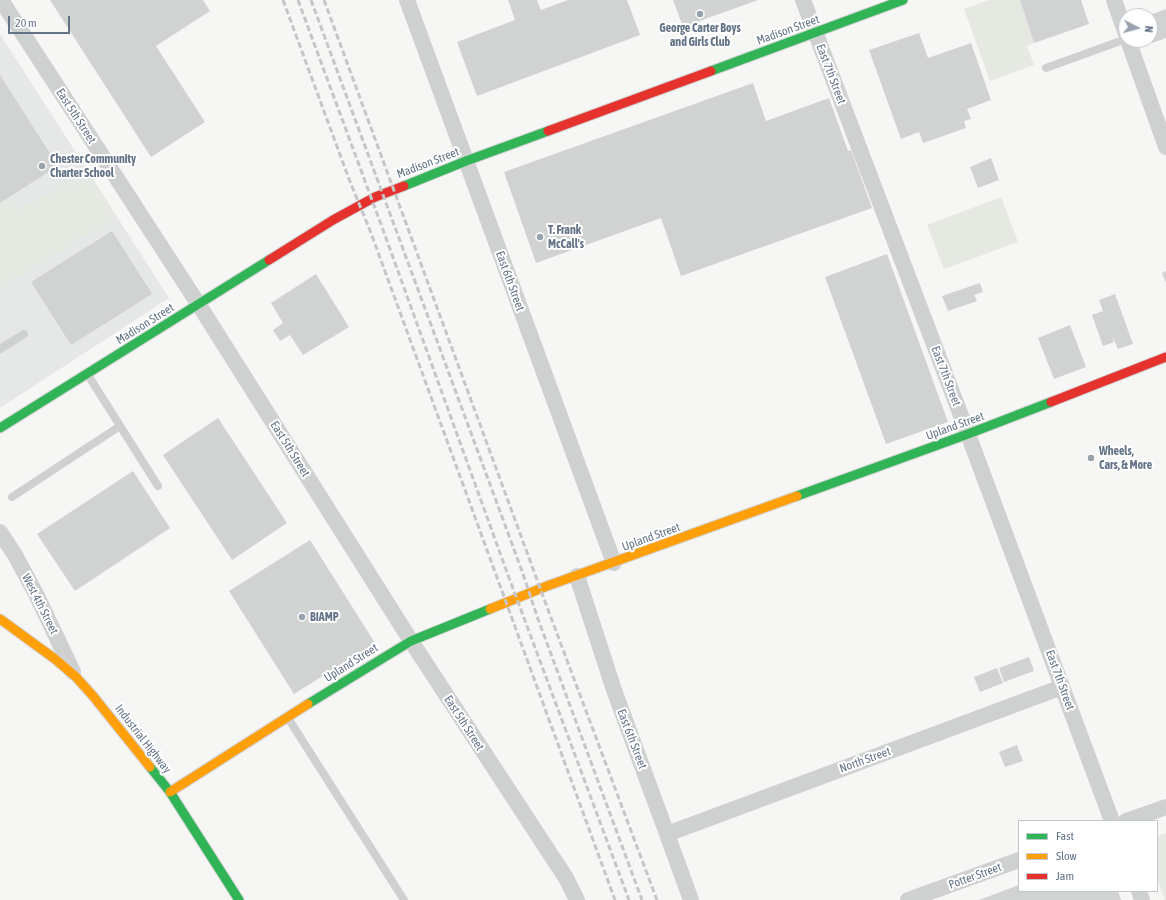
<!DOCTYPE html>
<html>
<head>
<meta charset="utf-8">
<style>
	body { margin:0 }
	#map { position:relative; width:1166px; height:900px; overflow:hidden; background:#f6f6f4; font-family:"Asap Condensed",sans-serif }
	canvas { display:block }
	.legend { position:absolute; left:1018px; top:820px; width:140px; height:72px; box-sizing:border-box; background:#fff; border:1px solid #c1c7cf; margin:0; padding:5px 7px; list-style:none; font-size:12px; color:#647487 }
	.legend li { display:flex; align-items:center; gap:8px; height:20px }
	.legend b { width:20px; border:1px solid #c1c7cf }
	.north { position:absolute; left:1118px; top:8px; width:40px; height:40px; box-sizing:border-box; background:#fff; border:1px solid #c1c7cf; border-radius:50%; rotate:96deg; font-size:11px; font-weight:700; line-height:16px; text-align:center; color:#647487 }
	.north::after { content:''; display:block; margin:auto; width:14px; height:18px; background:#97a2ad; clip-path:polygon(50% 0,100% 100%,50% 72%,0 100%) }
	.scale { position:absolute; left:8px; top:16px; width:62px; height:18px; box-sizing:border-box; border:2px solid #647487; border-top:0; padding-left:5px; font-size:12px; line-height:14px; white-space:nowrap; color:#647487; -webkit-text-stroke:3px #fff; paint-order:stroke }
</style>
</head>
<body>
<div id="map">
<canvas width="1166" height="900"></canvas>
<ul class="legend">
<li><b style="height:5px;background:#30b455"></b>Fast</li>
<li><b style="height:5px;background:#ff9f0a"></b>Slow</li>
<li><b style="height:5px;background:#e5322d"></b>Jam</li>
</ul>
<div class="north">N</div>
<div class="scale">20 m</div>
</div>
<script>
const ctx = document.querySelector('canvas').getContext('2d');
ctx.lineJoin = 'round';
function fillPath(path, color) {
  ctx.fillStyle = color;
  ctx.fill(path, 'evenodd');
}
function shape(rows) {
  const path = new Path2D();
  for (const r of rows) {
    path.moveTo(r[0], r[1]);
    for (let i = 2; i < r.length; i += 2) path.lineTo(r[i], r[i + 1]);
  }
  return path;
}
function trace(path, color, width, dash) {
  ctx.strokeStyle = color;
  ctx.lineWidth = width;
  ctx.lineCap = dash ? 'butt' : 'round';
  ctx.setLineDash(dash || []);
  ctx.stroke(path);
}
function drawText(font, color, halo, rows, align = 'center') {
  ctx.font = font + ' "Asap Condensed",sans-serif';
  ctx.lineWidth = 4;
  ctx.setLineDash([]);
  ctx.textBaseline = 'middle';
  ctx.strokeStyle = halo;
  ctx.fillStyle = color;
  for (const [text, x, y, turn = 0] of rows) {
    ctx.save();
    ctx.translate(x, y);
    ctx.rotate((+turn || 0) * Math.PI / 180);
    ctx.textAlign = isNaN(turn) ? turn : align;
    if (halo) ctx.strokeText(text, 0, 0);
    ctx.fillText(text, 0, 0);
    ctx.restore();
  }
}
fillPath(shape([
	[0,34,169,298,0,408]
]), '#e6e8e7');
fillPath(shape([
	[989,0,1020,0,1034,43,1027,46,1034,65,990,81,964,9],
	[91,176,116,217,0,289,0,203,10,197,19,210,64,183,69,190],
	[1001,197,1018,242,944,269,927,225],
	[1166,833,1166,900,1165,900,1157,879,1157,836]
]), '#e5e9e2');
fillPath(shape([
	[50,0,203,0,210,11,156,46,205,122,151,157],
	[508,0,537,0,541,10,568,0,627,0,640,35,477,96,457,42,515,20],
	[673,0,758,0,683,27],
	[1020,0,1081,0,1089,24,1034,43],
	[1166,9,1166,38,1152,43,1150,39,1150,16,1147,16],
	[919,33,928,58,971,43,991,100,967,109,971,119,964,121,966,128,923,143,919,132,901,139,869,50],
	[0,75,58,166,0,203],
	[753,83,766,121,829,98,848,151,851,150,872,208,681,276,661,218,536,263,504,172],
	[991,158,999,180,978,188,970,167],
	[112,231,152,294,71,345,31,282],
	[887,254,948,422,886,444,825,277],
	[1166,271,1166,283,1162,273],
	[316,274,349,327,303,355,290,335,280,341,273,330,283,323,271,303],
	[980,283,983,292,974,295,977,301,948,311,942,296],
	[1115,294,1133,344,1118,349,1112,335,1114,342,1103,346,1092,315,1103,311,1099,300],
	[1070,325,1086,367,1054,379,1038,338],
	[218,418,287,523,232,560,163,455],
	[133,471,170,528,75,591,37,534],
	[310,540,375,643,294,694,229,591],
	[1029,657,1034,671,1004,682,999,668],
	[997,668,1003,683,980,692,974,677],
	[1017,745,1023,761,1005,767,999,752],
	[1019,885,1019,891,1118,891,1121,900,979,900]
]), '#d1d2d2');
const fast = shape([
	[711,71,903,0],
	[404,186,466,161,548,131],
	[0,428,269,260],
	[797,496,968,434,1051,402],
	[308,704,411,641,490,609],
	[150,767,170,792,239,900]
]);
const slow = shape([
	[490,609,547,586,797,496],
	[0,619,55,659,76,677,93,696,150,767],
	[170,792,308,704]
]);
const jam = shape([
	[548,131,711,71],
	[269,260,333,220,375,197,404,186],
	[1051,402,1166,357]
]);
trace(fast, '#d1d3d4', 11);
trace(slow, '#d1d3d4', 11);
trace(jam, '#d1d3d4', 11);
trace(shape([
	[1046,68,1126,39],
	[0,349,24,334],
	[88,375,158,486],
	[12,497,120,426],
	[288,718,404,900]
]), '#cfd1d1', 8);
trace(shape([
	[1,0,199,305,411,641,566,878,577,900],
	[407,0,614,563],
	[803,0,968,434,1112,821],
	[1114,0,1126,34],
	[1128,40,1166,147],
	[0,532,15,555,37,596,73,672],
	[577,576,614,690,667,834,691,900],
	[1126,821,1166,807],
	[667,834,1062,687],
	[1139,891,1142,900],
	[908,900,1019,860]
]), '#cfd1d1', 16);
trace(fast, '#30b455', 9);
trace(slow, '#ff9f0a', 9);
trace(jam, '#e5322d', 9);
trace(shape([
	[283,0,349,179,371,233,615,900],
	[298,0,382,227,508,575,629,900],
	[311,0,522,571,538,619,642,900],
	[324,0,550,615,657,900]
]), '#c5c6c7', 3, [6, 3]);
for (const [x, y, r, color] of [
	[700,14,4,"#97a2ad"],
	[42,166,4,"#97a2ad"],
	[540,237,4,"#97a2ad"],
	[1091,458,4,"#97a2ad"],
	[302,617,4,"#97a2ad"]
]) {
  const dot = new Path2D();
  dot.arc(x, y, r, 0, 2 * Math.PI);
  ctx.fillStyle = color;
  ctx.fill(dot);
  trace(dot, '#fff', 1.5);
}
drawText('bold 12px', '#647487', '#fff', [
	["George Carter Boys",700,28,"center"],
	["and Girls Club",700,42,"center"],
	["Chester Community",50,159],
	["Charter School",50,173],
	["T. Frank",548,230],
	["McCall's",548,244],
	["Wheels,",1099,451],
	["Cars, & More",1099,465],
	["BIAMP",310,617]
], 'left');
drawText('12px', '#647487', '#fff', [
	["Madison Street",788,30,-20],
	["East 7th Street",831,74,69],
	["East 5th Street",76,116,57],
	["Madison Street",428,163,-21],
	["East 6th Street",510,281,70],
	["Madison Street",145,324,-32],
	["East 7th Street",946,376,69],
	["Upland Street",955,426,-20],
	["East 5th Street",290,449,58],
	["Upland Street",651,537,-20],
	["West 4th Street",40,604,63],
	["Upland Street",351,663,-32],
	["East 7th Street",1060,680,70],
	["East 5th Street",464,723,57],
	["Industrial Highway",143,739,52],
	["East 6th Street",632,739,69],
	["North Street",865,760,-20],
	["Potter Street",975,876,-20]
]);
</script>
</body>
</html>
